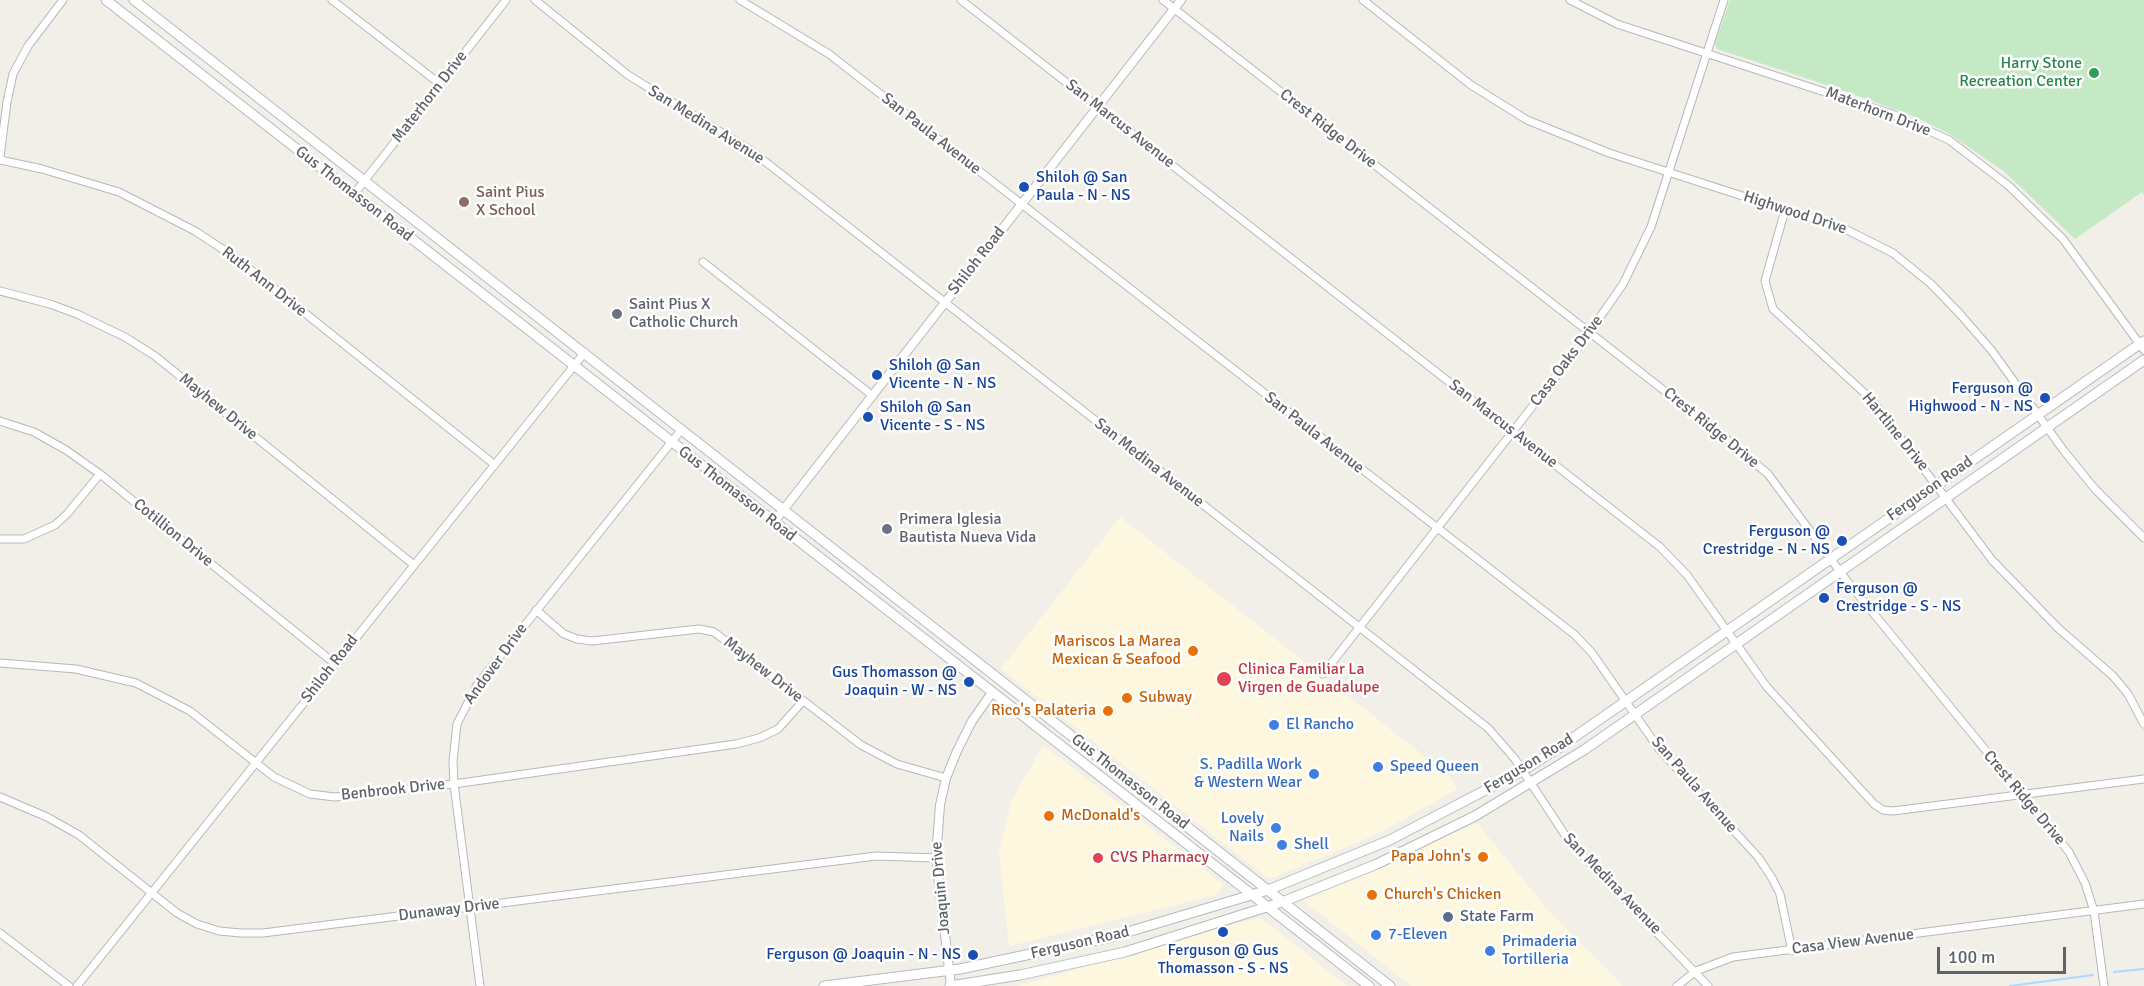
<!DOCTYPE html>
<html>
<head>
<meta charset="utf-8">
<style>
	body { margin:0 }
	#map { position:relative; width:2144px; height:986px; overflow:hidden; background:#f1efe8; font-family:Signika,sans-serif }
	canvas { display:block }
	.scale { position:absolute; left:1937px; top:947px; width:129px; height:27px; box-sizing:border-box; border:3px solid #5f6368; border-top:0; padding-left:8px; font-size:18px; line-height:21px; white-space:nowrap; color:#5f6368; -webkit-text-stroke:4px #fff; paint-order:stroke }
</style>
</head>
<body>
<div id="map">
<canvas width="2144" height="986"></canvas>
<div class="scale">100 m</div>
</div>
<script>
const ctx = document.querySelector('canvas').getContext('2d');
ctx.lineJoin = 'round';
function fillPath(path, color) {
  ctx.fillStyle = color;
  ctx.fill(path, 'evenodd');
}
function shape(rows) {
  const path = new Path2D();
  for (const r of rows) {
    path.moveTo(r[0], r[1]);
    for (let i = 2; i < r.length; i += 2) path.lineTo(r[i], r[i + 1]);
  }
  return path;
}
function trace(path, color, width, dash) {
  ctx.strokeStyle = color;
  ctx.lineWidth = width;
  ctx.lineCap = dash ? 'butt' : 'round';
  ctx.setLineDash(dash || []);
  ctx.stroke(path);
}
function drawText(font, color, halo, rows, align = 'center') {
  ctx.font = font + ' Signika,sans-serif';
  ctx.lineWidth = 5;
  ctx.setLineDash([]);
  ctx.textBaseline = 'middle';
  ctx.strokeStyle = halo;
  ctx.fillStyle = color;
  for (const [text, x, y, turn = 0] of rows) {
    ctx.save();
    ctx.translate(x, y);
    ctx.rotate((+turn || 0) * Math.PI / 180);
    ctx.textAlign = isNaN(turn) ? turn : align;
    if (halo) ctx.strokeText(text, 0, 0);
    ctx.fillText(text, 0, 0);
    ctx.restore();
  }
}
fillPath(shape([
	[1120,517,1446,773,1458,789,1375,835,1269,879,1001,669],
	[1043,745,1224,885,1216,895,1009,946,999,852,1011,802],
	[1477,823,1546,908,1623,986,1411,986,1303,900],
	[1260,917,1347,986,1018,986]
]), '#fef7e0');
fillPath(shape([
	[1730,0,2144,0,2144,195,2142,192,2075,239,2005,172,1948,133,1913,116,1836,88,1717,49,1715,44]
]), '#c5e8c5');
trace(shape([
	[2114,972,2144,969],
	[2010,986,2093,975]
]), '#aadaff', 2);
const minor = shape([
	[332,0,440,84],
	[535,0,628,75,753,152,1488,728,1515,759,1569,841,1708,986],
	[740,0,829,54,1575,635,1592,653,1659,749,1758,857,1772,878,1780,894,1792,951],
	[961,0,1660,547,1687,575,1767,687,1874,804,1883,810,1893,811,2144,779],
	[1163,0,1734,445,1768,474,1847,581,2069,852,2085,883,2094,911,2104,986],
	[1363,0,1471,85,1527,120,1609,153,1845,229,1893,253,1931,284,1960,314,1992,351,2064,451,2095,489,2144,538],
	[1570,0,1617,24,1892,114,1949,140,2009,186,2063,239,2144,350],
	[0,157,7,102,13,74,28,46,63,0],
	[0,160,42,169,119,192,195,231,236,258,495,465],
	[354,194,506,0],
	[1785,210,1765,281,1773,309,1872,400,1992,560,2058,628,2113,676,2128,694,2144,724],
	[703,262,873,396],
	[0,291,50,304,77,314,125,337,155,356,414,565],
	[0,421,34,432,66,450,100,474,334,663],
	[0,539,24,539,55,525,67,514,100,474],
	[536,610,564,634,577,639,592,641,699,629,714,632,861,745,897,764,946,778],
	[0,663,76,669,136,683,190,711,274,777,310,794,335,797,454,784,736,744,759,738,778,729,803,701],
	[1323,674,1582,343,1623,284,1651,227,1724,0],
	[0,797,47,817,79,835,177,913,197,924,219,931,241,933,263,933,876,856,936,858],
	[0,933,69,986],
	[77,986,585,352],
	[480,986,454,784,453,761,457,724,477,685,682,429],
	[1677,986,1696,971,1733,957,2144,904]
]);
const tertiary = shape([
	[773,523,1181,0],
	[951,986,936,858,940,805,946,778,957,751,972,721,991,694]
]);
const secondary = shape([
	[106,0,1369,986],
	[134,0,1390,986],
	[824,986,960,969,1111,937,1268,890,1390,840,1522,771,1560,747,2144,341],
	[950,986,1020,975,1125,952,1282,902,1377,864,1475,816,1584,750,2144,360]
]);
trace(minor, '#b5b8bc', 9);
trace(tertiary, '#b5b8bc', 10);
trace(secondary, '#b6babf', 11);
trace(minor, '#fff', 7);
trace(tertiary, '#fff', 8);
trace(secondary, '#fff', 9);
for (const [x, y, r, color] of [
	[2094,73,6,"#2e9e5b"],
	[1024,187,6,"#1a4fb4"],
	[464,202,6,"#8d6e63"],
	[617,314,6,"#6b7280"],
	[877,375,6,"#1a4fb4"],
	[2045,398,6,"#1a4fb4"],
	[868,417,6,"#1a4fb4"],
	[887,529,6,"#6b7280"],
	[1842,541,6,"#1a4fb4"],
	[1824,598,6,"#1a4fb4"],
	[1193,651,6,"#e8710a"],
	[1224,679,8,"#e0444e"],
	[969,682,6,"#1a4fb4"],
	[1127,698,6,"#e8710a"],
	[1108,711,6,"#e8710a"],
	[1274,725,6,"#3f7fe0"],
	[1378,767,6,"#3f7fe0"],
	[1314,774,6,"#3f7fe0"],
	[1049,816,6,"#e8710a"],
	[1276,828,6,"#3f7fe0"],
	[1282,845,6,"#3f7fe0"],
	[1483,857,6,"#e8710a"],
	[1098,858,6,"#e0444e"],
	[1372,895,6,"#e8710a"],
	[1448,917,6,"#5c6f8a"],
	[1223,932,6,"#1a4fb4"],
	[1376,935,6,"#3f7fe0"],
	[1490,951,6,"#3f7fe0"],
	[973,955,6,"#1a4fb4"]
]) {
  const dot = new Path2D();
  dot.arc(x, y, r, 0, 2 * Math.PI);
  ctx.fillStyle = color;
  ctx.fill(dot);
  trace(dot, '#fff', 2);
}
drawText('16px', '#27864d', '#fff', [
	["Harry Stone",2082,64],
	["Recreation Center",2082,82]
], 'right');
drawText('16px', '#5f6368', '#fff', [
	["Materhorn Drive",430,97,-52],
	["Materhorn Drive",1878,112,21],
	["San Marcus Avenue",1120,124,38],
	["San Medina Avenue",706,125,32],
	["Crest Ridge Drive",1328,129,38],
	["San Paula Avenue",931,134,38],
	["Gus Thomasson Road",354,194,38],
	["Highwood Drive",1795,213,18],
	["Shiloh Road",977,261,-52],
	["Ruth Ann Drive",264,282,38],
	["Casa Oaks Drive",1567,361,-53],
	["Mayhew Drive",218,407,39],
	["San Marcus Avenue",1503,424,38],
	["Crest Ridge Drive",1711,428,39],
	["Hartline Drive",1895,432,51],
	["San Paula Avenue",1314,433,38],
	["San Medina Avenue",1149,463,38],
	["Ferguson Road",1930,489,-35],
	["Gus Thomasson Road",737,494,38],
	["Cotillion Drive",173,533,39],
	["Andover Drive",496,664,-54],
	["Shiloh Road",330,669,-52],
	["Mayhew Drive",763,670,38],
	["Ferguson Road",1529,764,-31],
	["Gus Thomasson Road",1130,782,38],
	["San Paula Avenue",1694,785,49],
	["Benbrook Drive",393,790,-6],
	["Crest Ridge Drive",2024,798,50],
	["San Medina Avenue",1612,884,46],
	["Joaquin Drive",941,888,-95],
	["Dunaway Drive",449,910,-7],
	["Casa View Avenue",1853,942,-7],
	["Ferguson Road",1080,943,-13]
]);
drawText('16px', '#164399', '#fff', [
	["Shiloh @ San",1036,178],
	["Paula - N - NS",1036,196],
	["Shiloh @ San",889,366],
	["Vicente - N - NS",889,384],
	["Ferguson @",2033,389,"right"],
	["Highwood - N - NS",2033,407,"right"],
	["Shiloh @ San",880,408],
	["Vicente - S - NS",880,426],
	["Ferguson @",1830,532,"right"],
	["Crestridge - N - NS",1830,550,"right"],
	["Ferguson @",1836,589],
	["Crestridge - S - NS",1836,607],
	["Gus Thomasson @",957,673,"right"],
	["Joaquin - W - NS",957,691,"right"],
	["Ferguson @ Gus",1223,951,"center"],
	["Thomasson - S - NS",1223,969,"center"],
	["Ferguson @ Joaquin - N - NS",961,955,"right"]
], 'left');
drawText('16px', '#785e54', '#fff', [
	["Saint Pius",476,193],
	["X School",476,211]
], 'left');
drawText('16px', '#5b616d', '#fff', [
	["Saint Pius X",629,305],
	["Catholic Church",629,323],
	["Primera Iglesia",899,520],
	["Bautista Nueva Vida",899,538]
], 'left');
drawText('16px', '#c56008', '#fff', [
	["Mariscos La Marea",1181,642],
	["Mexican & Seafood",1181,660],
	["Subway",1139,698,"left"],
	["Rico's Palateria",1096,711],
	["McDonald's",1061,816,"left"],
	["Papa John's",1471,857],
	["Church's Chicken",1384,895,"left"]
], 'right');
drawText('16px', '#be3a42', '#fff', [
	["Clinica Familiar La",1238,670],
	["Virgen de Guadalupe",1238,688],
	["CVS Pharmacy",1110,858]
], 'left');
drawText('16px', '#366cbe', '#fff', [
	["El Rancho",1286,725],
	["S. Padilla Work",1302,765,"right"],
	["& Western Wear",1302,783,"right"],
	["Speed Queen",1390,767],
	["Lovely",1264,819,"right"],
	["Nails",1264,837,"right"],
	["Shell",1294,845],
	["7-Eleven",1388,935],
	["Primaderia",1502,942],
	["Tortilleria",1502,960]
], 'left');
drawText('16px', '#4e5e75', '#fff', [
	["State Farm",1460,917]
], 'left');
</script>
</body>
</html>
